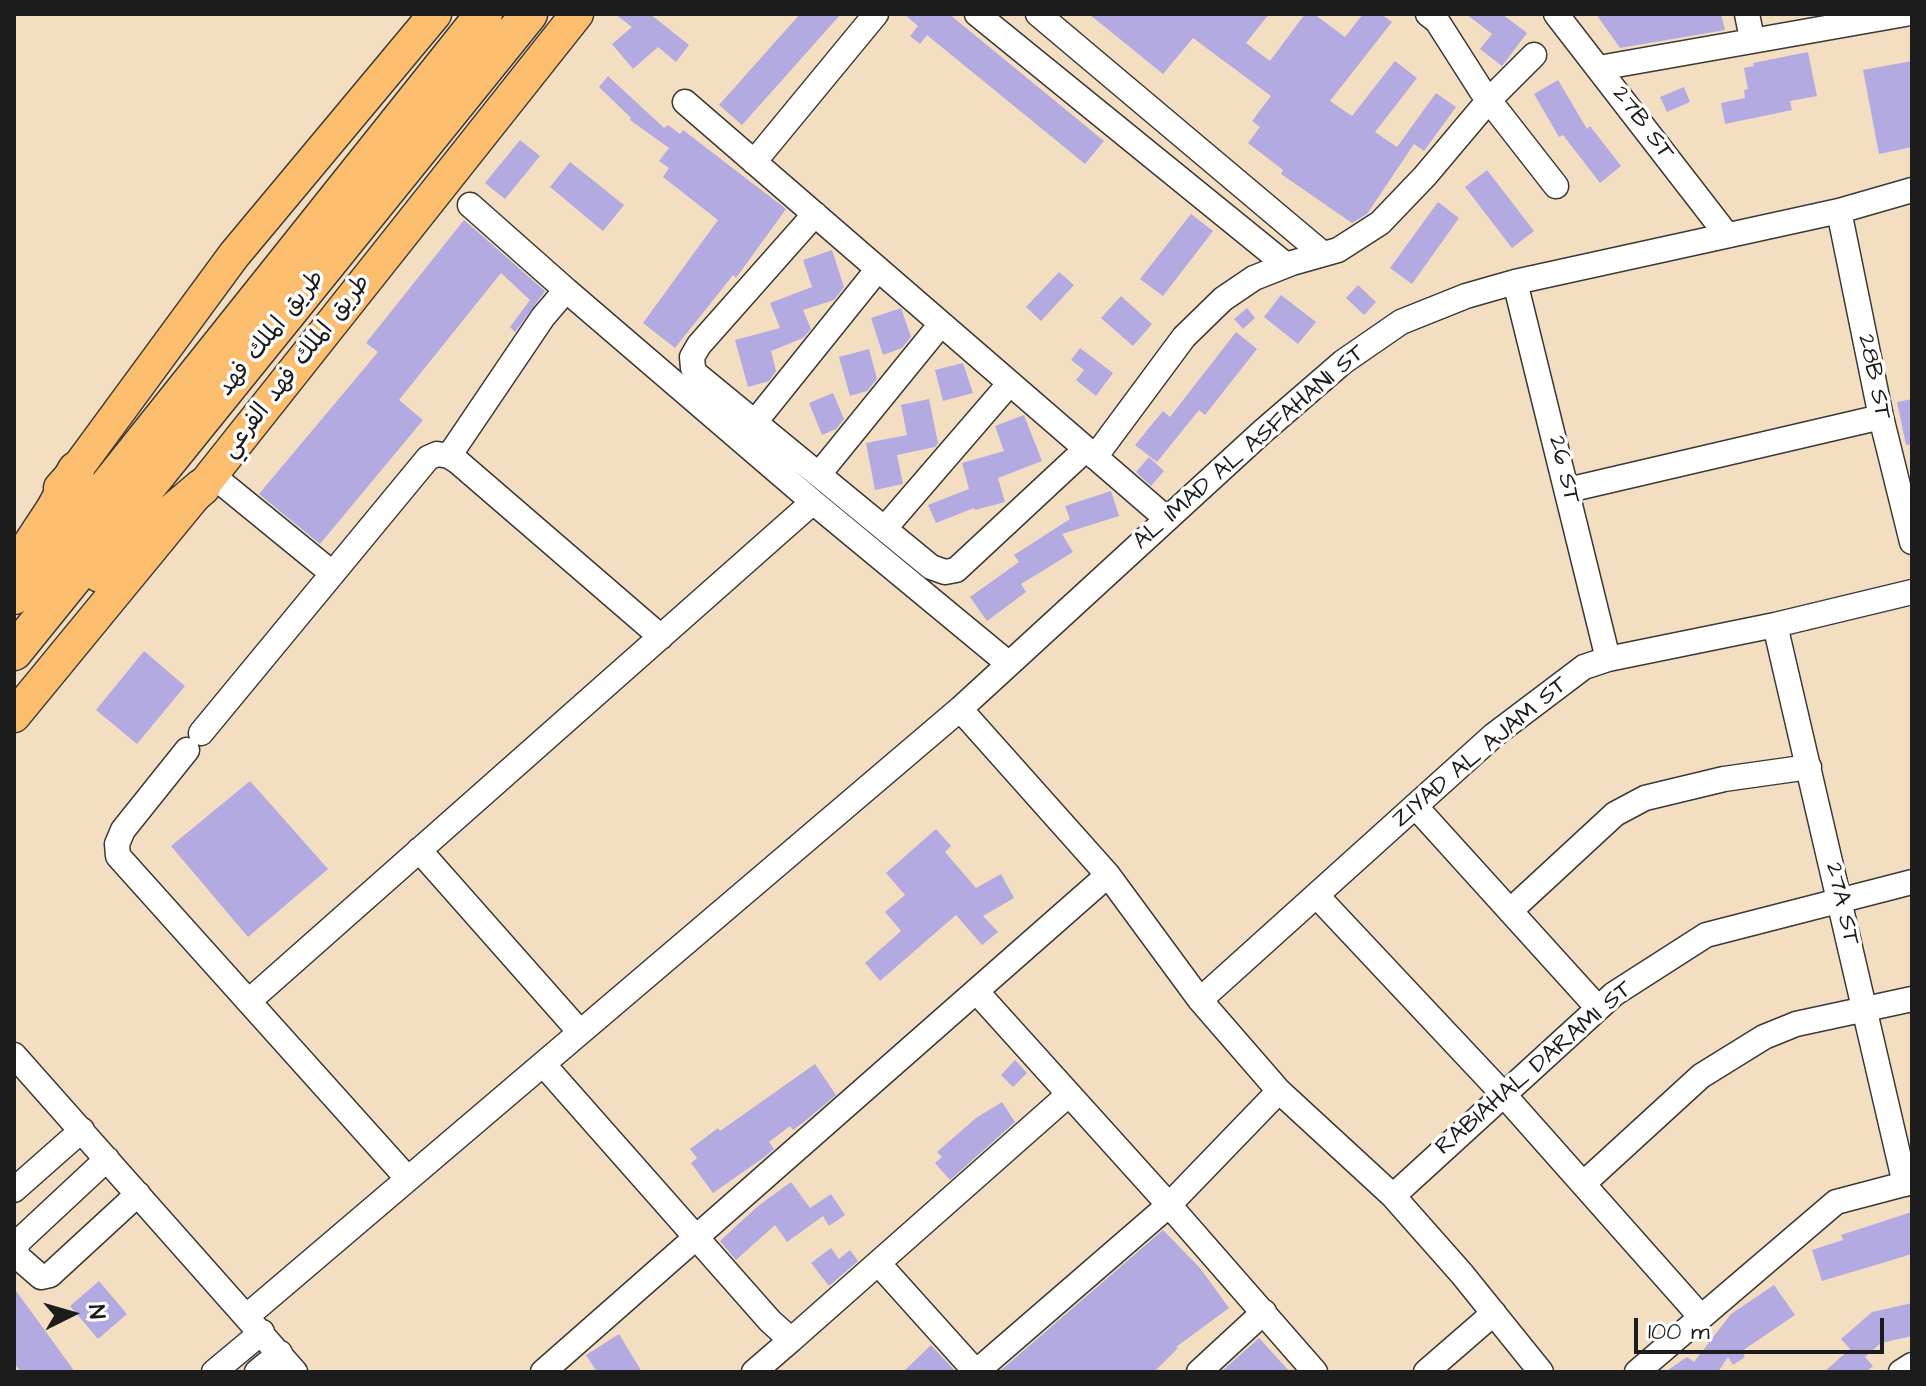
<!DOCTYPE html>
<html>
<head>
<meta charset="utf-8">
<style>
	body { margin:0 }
	#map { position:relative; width:1926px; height:1386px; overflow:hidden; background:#f3dec2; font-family:"Architects Daughter",sans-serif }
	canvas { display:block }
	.frame { position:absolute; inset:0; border:16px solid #1c1c1c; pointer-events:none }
	.north { position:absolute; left:32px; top:1274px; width:80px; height:80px; -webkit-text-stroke:6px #fff; paint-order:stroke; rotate:85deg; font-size:22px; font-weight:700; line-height:32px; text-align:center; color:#1c1c1c }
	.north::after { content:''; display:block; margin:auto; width:28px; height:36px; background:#1c1c1c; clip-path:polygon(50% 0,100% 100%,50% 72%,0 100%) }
	.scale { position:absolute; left:1634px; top:1318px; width:250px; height:36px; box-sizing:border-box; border:4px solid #1c1c1c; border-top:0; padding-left:10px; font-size:24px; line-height:28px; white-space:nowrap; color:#1c1c1c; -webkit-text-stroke:6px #fff; paint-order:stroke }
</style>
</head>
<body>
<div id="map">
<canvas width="1926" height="1386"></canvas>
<div class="frame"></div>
<div class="north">N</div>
<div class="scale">100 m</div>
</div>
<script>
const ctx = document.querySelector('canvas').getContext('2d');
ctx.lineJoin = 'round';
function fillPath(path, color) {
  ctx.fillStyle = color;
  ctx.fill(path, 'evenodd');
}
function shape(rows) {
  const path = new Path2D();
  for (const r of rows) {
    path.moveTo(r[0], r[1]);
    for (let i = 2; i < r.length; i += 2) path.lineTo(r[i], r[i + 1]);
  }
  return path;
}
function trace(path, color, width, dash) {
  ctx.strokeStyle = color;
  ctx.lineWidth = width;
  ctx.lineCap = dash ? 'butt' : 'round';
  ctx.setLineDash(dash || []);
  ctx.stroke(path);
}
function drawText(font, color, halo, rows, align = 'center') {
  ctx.font = font + ' "Architects Daughter","Playpen Sans Arabic",sans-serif';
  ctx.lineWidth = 7;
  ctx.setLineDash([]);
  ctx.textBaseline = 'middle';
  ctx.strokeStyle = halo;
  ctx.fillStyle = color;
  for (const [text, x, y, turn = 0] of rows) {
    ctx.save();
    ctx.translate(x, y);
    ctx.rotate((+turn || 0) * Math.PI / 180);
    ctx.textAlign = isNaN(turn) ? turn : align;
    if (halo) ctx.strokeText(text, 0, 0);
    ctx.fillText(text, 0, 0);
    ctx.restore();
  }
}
fillPath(shape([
	[615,14,650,14,689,45,676,62,658,47,633,69,612,44,632,27],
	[800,14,841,14,742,125,719,105],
	[904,14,949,14,1104,141,1085,164,927,35,920,44,910,36,918,26],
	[1089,14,1269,14,1246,43,1270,61,1305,14,1314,14,1345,37,1363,14,1381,14,1392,22,1330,101,1352,116,1395,61,1417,78,1375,132,1397,147,1436,93,1456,107,1424,151,1414,144,1367,214,1352,223,1281,174,1283,170,1248,143,1260,127,1252,121,1271,96,1193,38,1163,74],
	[1466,14,1502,14,1527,33,1502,66,1480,49,1492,34],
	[1596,14,1721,14,1725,30,1620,48],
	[1808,52,1817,96,1790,101,1792,110,1725,124,1721,103,1745,98,1744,90,1748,89,1744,68,1754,66,1753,63],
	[1912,61,1912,147,1879,154,1863,70],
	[608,76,664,128,668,125,680,134,683,130,786,209,736,278,733,275,675,348,643,323,718,220,663,177,669,168,659,161,669,148,630,120,631,118,599,87],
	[1558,80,1587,129,1590,126,1621,166,1600,183,1563,135,1559,137,1534,94],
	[1684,87,1690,102,1667,112,1660,97],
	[520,140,540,156,505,199,485,183],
	[570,162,624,205,603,231,550,187],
	[1487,170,1534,231,1512,248,1465,187],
	[1438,202,1459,218,1412,284,1390,268],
	[1191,214,1213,231,1163,296,1140,279],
	[464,220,545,291,515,332,510,327,530,300,501,273,399,400,423,420,320,544,259,494,378,352,366,343],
	[832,250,844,287,834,300,803,310,811,329,803,338,771,351,776,371,769,381,748,387,735,340,780,328,770,303,812,287,803,260],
	[1059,272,1074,285,1041,321,1026,307],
	[1358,285,1376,302,1364,315,1346,298],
	[1281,295,1316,322,1298,344,1264,317],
	[1121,296,1152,324,1133,346,1101,318],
	[901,308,911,337,902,348,883,355,871,318],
	[1247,308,1255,318,1243,329,1234,319],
	[1236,332,1257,349,1205,415,1199,410,1157,462,1135,445,1163,411,1170,417],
	[1080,348,1113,373,1096,396,1076,380,1084,370,1071,360],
	[869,349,877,379,867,391,850,396,839,357],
	[963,363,973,393,943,401,935,370],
	[833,393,844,419,836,429,822,435,809,403],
	[929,399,938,443,935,447,897,455,903,484,875,490,866,443,907,435,901,405],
	[1912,399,1912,444,1906,445,1897,402],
	[1024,415,1042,461,998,478,1005,502,975,510,974,508,936,523,928,505,969,489,962,463,1004,451,995,426],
	[1149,457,1164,471,1151,486,1136,472],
	[1111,491,1119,516,1062,534,1073,552,1021,584,1026,592,987,621,970,597,1019,562,1014,555,1070,519,1065,506],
	[144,651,185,686,137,744,96,710],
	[250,781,328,869,248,937,171,846],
	[936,829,951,846,945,852,976,888,1001,874,1014,898,983,916,998,932,982,945,956,915,880,981,865,963,901,931,885,912,905,895,886,873],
	[1015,1060,1027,1073,1013,1087,1001,1075],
	[815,1064,836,1095,805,1121,793,1130,790,1126,769,1142,774,1149,763,1158,713,1193,691,1163,697,1158,690,1149,718,1128,720,1131],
	[1002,1102,1015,1122,950,1180,935,1163,942,1157,937,1152,976,1118],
	[791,1182,810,1208,831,1194,845,1215,829,1226,823,1216,787,1242,775,1225,736,1260,720,1241,758,1206],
	[1912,1212,1912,1254,1822,1281,1812,1250,1843,1240,1841,1235],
	[1163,1230,1200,1268,1229,1308,1176,1347,1178,1348,1154,1372,999,1372],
	[831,1248,839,1259,850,1250,858,1261,829,1286,811,1263],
	[99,1281,127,1314,98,1339,70,1306],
	[1774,1285,1795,1315,1742,1351,1745,1357,1733,1365,1728,1357,1718,1372,1665,1372,1687,1357,1694,1362,1731,1314],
	[14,1288,75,1372,21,1372,14,1363],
	[1912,1303,1912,1336,1881,1343,1865,1357,1873,1366,1866,1372,1824,1372,1850,1349,1841,1339,1872,1312],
	[619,1334,642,1372,597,1372,586,1355],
	[1259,1338,1290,1372,1221,1372],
	[931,1345,956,1372,903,1372]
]), '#b3aae1');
const minor = shape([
	[977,14,1286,265],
	[1038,14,1323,254],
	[1428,14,1437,21,1481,90,1556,186],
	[1556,14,1727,235],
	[1747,14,1752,39],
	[1599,68,1905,14],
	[685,102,1167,519],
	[754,162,876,14],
	[470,205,566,290],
	[1839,211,1881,417,1912,542],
	[815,214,699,345,692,357,693,368,696,374,931,567,945,572,956,570,1086,449],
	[1515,282,1608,659],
	[755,422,878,269],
	[449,456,543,317,566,290,813,502,1009,664],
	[1095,457,1184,337,1223,299,1254,278,1292,263,1338,250,1380,223,1425,176,1489,100,1534,55],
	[819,474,941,324],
	[212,475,332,573],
	[1568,490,1881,417],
	[885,528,1010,383],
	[1775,625,1905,1184],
	[960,709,1108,875,1200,1000,1279,1091,1393,1196,1462,1274,1541,1372],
	[201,733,428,458,437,454,449,456,457,461,661,637],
	[187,750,123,830,117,844,118,856,408,1179],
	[1415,806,1598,1008],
	[419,850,580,1032],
	[1317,896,1504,1095,1701,1317],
	[1510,911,1615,814,1645,798,1724,779,1809,767],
	[976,991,1169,1205,1315,1372],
	[1200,1000,1494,735,1584,667,1608,659,1775,625,1912,592],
	[249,1001,813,502],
	[14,1055,295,1372],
	[543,1064,770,1321,791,1340,1068,1095],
	[107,1159,18,1242,16,1249,18,1257,41,1277,50,1275,138,1194],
	[1583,1184,1701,1076,1764,1037,1796,1024,1912,999],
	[14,1190,82,1130],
	[1393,1196,1614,994,1706,935,1912,882],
	[878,1263,976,1372],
	[247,1316,960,709,1262,432,1343,362,1401,322,1466,296,1515,282,1839,211,1912,190],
	[214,1372,262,1332],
	[257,1372,280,1353],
	[543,1372,1108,875],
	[754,1372,791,1340],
	[976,1372,1169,1205,1279,1091],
	[1199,1372,1264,1312],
	[1426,1372,1494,1313],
	[1637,1372,1836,1202,1912,1182],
	[1901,1372,1912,1365]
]);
const major = shape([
	[60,488,76,470,234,255,435,14],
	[14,716,202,487,577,14]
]);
const highway = shape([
	[21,560,54,510,76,470],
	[100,574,202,487],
	[14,596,67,537,484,14],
	[14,652,529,14]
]);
trace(minor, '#3c3935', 27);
trace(major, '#3c3935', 35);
trace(highway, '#3c3935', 39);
trace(minor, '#fff', 24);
trace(major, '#fbbe6e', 32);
trace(highway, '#fbbe6e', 36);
drawText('24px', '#1c1c1c', '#fff', [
	["27B ST",1642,124,53],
	["طريق الملك فهد",272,334,-51],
	["طريق الملك فهد الفرعي",297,367,-52],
	["28B ST",1873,377,78],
	["AL IMAD AL ASFAHANI ST",1250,448,-41],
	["26 ST",1563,470,76],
	["ZIYAD AL AJAM ST",1481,753,-40],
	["27A ST",1841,904,77],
	["RABIAHAL DARAMI ST",1535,1069,-41]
]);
</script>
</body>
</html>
